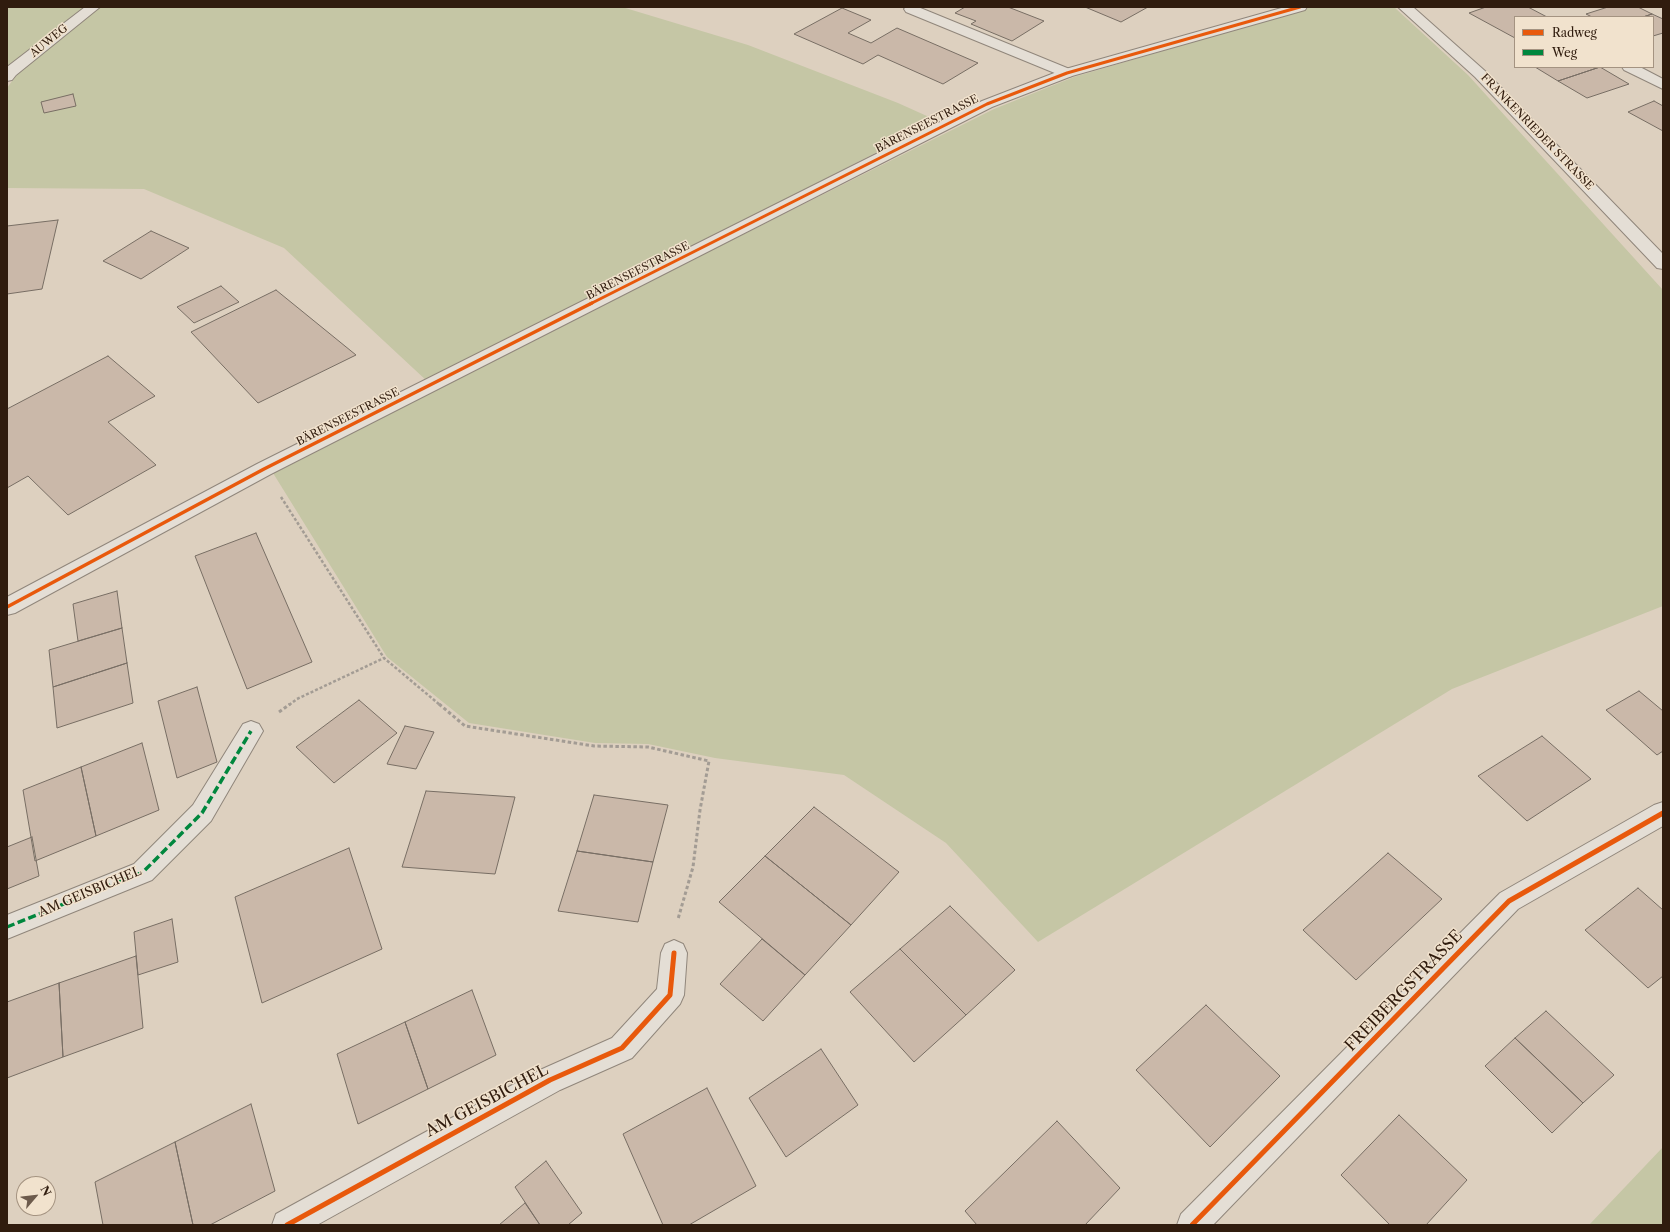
<!DOCTYPE html>
<html>
<head>
<meta charset="utf-8">
<style>
	body { margin:0 }
	#map { position:relative; width:1670px; height:1232px; overflow:hidden; background:#ddd0bf; font-family:"Libre Caslon Text",serif }
	canvas { display:block }
	.frame { position:absolute; inset:0; border:8px solid #301c0e; pointer-events:none }
	.legend { position:absolute; left:1514px; top:16px; width:140px; height:52px; box-sizing:border-box; background:#f1e2cd; border:1px solid #a49381; margin:0; padding:5px 7px; list-style:none; font-size:12px; color:#301c0e }
	.legend li { display:flex; align-items:center; gap:8px; height:20px }
	.legend b { width:20px; border:1px solid #a49381 }
	.north { position:absolute; left:16px; top:1176px; width:40px; height:40px; box-sizing:border-box; background:#f1e2cd; border:1px solid #a49381; border-radius:50%; rotate:62deg; font-size:11px; font-weight:700; line-height:16px; text-align:center; color:#301c0e }
	.north::after { content:''; display:block; margin:auto; width:14px; height:18px; background:#6d5b4c; clip-path:polygon(50% 0,100% 100%,50% 72%,0 100%) }
</style>
</head>
<body>
<div id="map">
<canvas width="1670" height="1232"></canvas>
<div class="frame"></div>
<ul class="legend">
<li><b style="height:5px;background:#e8590c"></b>Radweg</li>
<li><b style="height:5px;background:#00873e"></b>Weg</li>
</ul>
<div class="north">N</div>
</div>
<script>
const ctx = document.querySelector('canvas').getContext('2d');
ctx.lineJoin = 'round';
function fillPath(path, color) {
  ctx.fillStyle = color;
  ctx.fill(path, 'evenodd');
}
function shape(rows) {
  const path = new Path2D();
  for (const r of rows) {
    path.moveTo(r[0], r[1]);
    for (let i = 2; i < r.length; i += 2) path.lineTo(r[i], r[i + 1]);
  }
  return path;
}
function trace(path, color, width, dash) {
  ctx.strokeStyle = color;
  ctx.lineWidth = width;
  ctx.lineCap = dash ? 'butt' : 'round';
  ctx.setLineDash(dash || []);
  ctx.stroke(path);
}
function drawText(font, color, halo, rows, align = 'center') {
  ctx.font = font + ' "Libre Caslon Text",serif';
  ctx.lineWidth = 3;
  ctx.setLineDash([]);
  ctx.textBaseline = 'middle';
  ctx.strokeStyle = halo;
  ctx.fillStyle = color;
  for (const [text, x, y, turn = 0] of rows) {
    ctx.save();
    ctx.translate(x, y);
    ctx.rotate((+turn || 0) * Math.PI / 180);
    ctx.textAlign = isNaN(turn) ? turn : align;
    if (halo) ctx.strokeText(text, 0, 0);
    ctx.fillText(text, 0, 0);
    ctx.restore();
  }
}
fillPath(shape([
	[7,7,89,7,10,68,7,65],
	[99,7,622,7,748,45,898,103,938,121,428,382,284,248,144,189,7,188,7,88,18,73],
	[1312,7,1394,7,1468,75,1663,290,1663,606,1452,689,1038,942,946,843,844,775,715,758,648,744,595,743,469,723,387,657,273,473,434,389,994,109,1074,77],
	[1663,1147,1663,1225,1589,1225]
]), '#c5c6a5');
const building = shape([
	[965,7,1008,7,1044,21,1012,41,971,24,976,21,955,13,965,7],
	[1085,7,1148,7,1121,22,1085,7],
	[1486,7,1528,7,1547,17,1515,17,1515,38,1469,13,1486,7],
	[1608,7,1638,7,1652,14,1643,17,1592,17,1586,14,1608,7],
	[842,8,871,20,848,33,871,43,897,28,978,63,943,84,878,55,863,64,794,34,842,8],
	[1652,14,1663,19,1663,33,1653,36,1653,17,1643,17,1652,14],
	[1535,67,1600,67,1558,81,1535,67],
	[1600,67,1629,84,1587,98,1558,81,1600,67],
	[73,94,76,106,44,113,41,102,73,94],
	[1654,101,1663,106,1663,131,1628,112,1654,101],
	[58,220,42,289,7,294,7,226,58,220],
	[151,231,189,248,141,279,103,261,151,231],
	[221,286,239,302,194,323,177,307,221,286],
	[276,290,356,355,258,403,191,332,276,290],
	[108,356,155,396,108,422,156,465,68,515,28,476,7,488,7,409,108,356],
	[256,533,312,662,247,689,195,556,256,533],
	[117,591,122,628,78,641,73,604,117,591],
	[122,628,127,663,53,687,49,650,122,628],
	[127,663,133,703,57,728,53,687,127,663],
	[197,687,217,762,177,778,158,701,197,687],
	[1639,691,1663,711,1663,751,1657,755,1606,710,1639,691],
	[359,700,397,733,334,783,296,747,359,700],
	[405,726,434,732,416,769,387,764,405,726],
	[1542,736,1591,779,1527,821,1478,776,1542,736],
	[142,743,159,810,96,836,81,767,142,743],
	[81,767,96,836,35,861,23,790,81,767],
	[426,791,515,797,495,874,402,867,426,791],
	[594,795,668,805,653,862,577,851,594,795],
	[814,807,899,872,851,925,765,856,814,807],
	[32,837,39,876,7,889,7,847,32,837],
	[349,848,382,949,262,1003,235,897,349,848],
	[577,851,653,862,638,922,558,911,577,851],
	[1388,853,1442,899,1356,980,1303,930,1388,853],
	[765,856,851,925,805,975,719,902,765,856],
	[1638,888,1663,910,1663,976,1648,988,1585,930,1638,888],
	[950,906,1015,970,966,1015,900,949,950,906],
	[172,919,178,962,138,975,134,932,172,919],
	[762,939,805,975,763,1021,720,984,762,939],
	[900,949,966,1015,914,1062,850,992,900,949],
	[136,956,143,1028,63,1057,59,983,136,956],
	[59,983,63,1057,7,1078,7,1002,59,983],
	[472,990,496,1055,428,1089,405,1022,472,990],
	[1206,1005,1280,1076,1210,1147,1136,1070,1206,1005],
	[1546,1011,1614,1075,1583,1103,1515,1038,1546,1011],
	[405,1022,428,1089,358,1124,337,1054,405,1022],
	[1515,1038,1583,1103,1552,1133,1485,1066,1515,1038],
	[821,1049,858,1105,786,1157,749,1098,821,1049],
	[707,1088,756,1186,689,1225,663,1225,623,1134,707,1088],
	[251,1104,275,1191,210,1225,193,1225,175,1142,251,1104],
	[1399,1115,1467,1180,1426,1225,1390,1225,1341,1175,1399,1115],
	[1057,1121,1120,1188,1085,1225,977,1225,965,1211,1057,1121],
	[175,1142,193,1225,103,1225,95,1182,175,1142],
	[546,1161,582,1213,568,1225,540,1225,515,1187,546,1161],
	[525,1203,540,1225,499,1225,525,1203]
]);
fillPath(building, '#cab8a9');
trace(building, '#786e64', 1);
const service = shape([
	[906,7,918,7,1072,70,1074,73,1072,76,1067,77,1062,76,906,12,904,9,906,7],
	[1622,67,1640,67,1663,79,1663,89,1624,70,1622,67]
]);
const minor = shape([
	[85,7,100,7,16,75,12,80,7,81,7,67,85,7],
	[1285,7,1307,7,1305,10,1072,76,992,107,271,474,15,613,7,615,7,597,257,464,982,101,1062,70,1285,7],
	[251,721,259,724,263,731,211,821,152,880,7,939,7,915,134,864,193,805,243,724,251,721],
	[1663,802,1663,826,1518,909,1213,1225,1177,1225,1181,1214,1500,893,1654,805,1663,802],
	[674,940,683,944,687,953,684,995,680,1004,632,1058,560,1090,317,1225,272,1225,276,1214,409,1141,540,1070,612,1038,657,989,661,953,665,944,674,940]
]);
const tertiary = shape([
	[1398,7,1413,7,1485,71,1663,254,1663,269,1657,268,1475,77,1398,7]
]);
trace(service, '#90867b', 2);
trace(minor, '#90867b', 2);
trace(tertiary, '#90867b', 2);
trace(shape([
	[281,497,384,658,440,705],
	[289,705,297,699,384,658]
]), '#a39c94', 2.5, [3, 2]);
trace(shape([
	[439,704,465,726,594,746,648,747,709,761,700,810,693,867,678,919],
	[279,712,290,704]
]), '#a39c94', 3, [3.5, 2.5]);
fillPath(service, '#e4ded5');
fillPath(minor, '#e4ded5');
fillPath(tertiary, '#e4ded5');
trace(shape([
	[7,927,143,872,202,813,251,731]
]), '#00873e', 3.5, [8, 3.5]);
trace(shape([
	[590,304,987,104,1067,73,1300,7]
]), '#e8590c', 3);
trace(shape([
	[7,607,264,469,592,303]
]), '#e8590c', 3.5);
trace(shape([
	[287,1225,550,1080,622,1048,670,995,674,953],
	[1192,1225,1509,901,1663,813]
]), '#e8590c', 5);
drawText('11px', '#301c0e', '#f1e2cd', [
	["AUWEG",49,41,-39],
	["BÄRENSEESTRASSE",927,124,-27],
	["FRANKENRIEDER STRASSE",1537,132,46],
	["BÄRENSEESTRASSE",638,271,-27],
	["BÄRENSEESTRASSE",348,417,-27]
]);
drawText('13px', '#301c0e', '#f1e2cd', [
	["AM GEISBICHEL",90,892,-23]
]);
drawText('16px', '#301c0e', '#f1e2cd', [
	["FREIBERGSTRASSE",1404,991,-46],
	["AM GEISBICHEL",487,1101,-28]
]);
</script>
</body>
</html>
